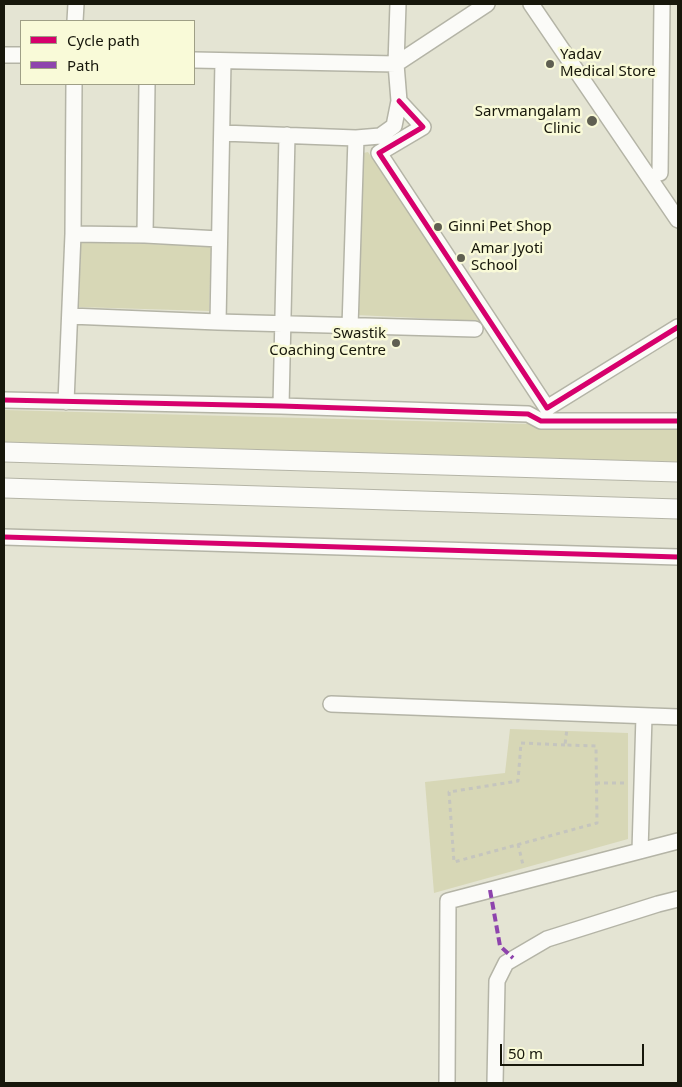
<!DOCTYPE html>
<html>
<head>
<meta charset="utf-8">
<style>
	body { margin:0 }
	#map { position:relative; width:682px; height:1087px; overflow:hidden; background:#e4e4d3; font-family:"Noto Sans",sans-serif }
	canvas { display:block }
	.frame { position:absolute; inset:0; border:5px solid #17170b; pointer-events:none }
	.legend { position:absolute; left:20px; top:20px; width:175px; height:65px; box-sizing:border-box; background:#f9fad8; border:1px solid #9f9f86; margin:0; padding:6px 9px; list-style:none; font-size:15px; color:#17170b }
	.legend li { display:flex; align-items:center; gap:10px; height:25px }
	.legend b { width:25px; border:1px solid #9f9f86 }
	.scale { position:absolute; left:500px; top:1044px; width:144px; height:22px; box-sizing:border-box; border:2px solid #17170b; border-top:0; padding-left:6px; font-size:15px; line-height:18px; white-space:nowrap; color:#17170b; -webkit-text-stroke:4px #f9fad8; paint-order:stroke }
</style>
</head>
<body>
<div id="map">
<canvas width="682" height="1087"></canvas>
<div class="frame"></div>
<ul class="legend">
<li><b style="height:6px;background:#d6006c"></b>Cycle path</li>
<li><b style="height:6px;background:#8e44ad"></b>Path</li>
</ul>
<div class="scale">50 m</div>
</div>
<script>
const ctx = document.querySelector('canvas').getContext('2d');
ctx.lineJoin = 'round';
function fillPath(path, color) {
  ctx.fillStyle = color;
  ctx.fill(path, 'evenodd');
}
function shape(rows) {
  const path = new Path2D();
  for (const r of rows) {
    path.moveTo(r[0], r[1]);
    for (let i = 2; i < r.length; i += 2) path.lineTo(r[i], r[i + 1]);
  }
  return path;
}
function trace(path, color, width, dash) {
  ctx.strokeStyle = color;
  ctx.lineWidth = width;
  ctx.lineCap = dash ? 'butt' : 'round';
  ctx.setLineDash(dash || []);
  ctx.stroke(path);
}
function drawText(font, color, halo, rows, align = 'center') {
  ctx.font = font + ' "Noto Sans",sans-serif';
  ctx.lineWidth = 5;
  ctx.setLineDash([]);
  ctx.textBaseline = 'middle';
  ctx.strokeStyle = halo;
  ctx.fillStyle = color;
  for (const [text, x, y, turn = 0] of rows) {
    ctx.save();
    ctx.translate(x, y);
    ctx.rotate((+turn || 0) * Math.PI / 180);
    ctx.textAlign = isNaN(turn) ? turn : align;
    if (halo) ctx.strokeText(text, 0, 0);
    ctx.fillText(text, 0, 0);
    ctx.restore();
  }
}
fillPath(shape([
	[368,152,480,321,357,315,359,154],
	[81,242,211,246,209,311,79,307],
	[4,410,678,428,678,462,4,444],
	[510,729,628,733,628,839,434,893,425,782,505,773]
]), '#d7d7b6');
const minor = shape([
	[531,4,678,220],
	[75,21,76,4],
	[4,55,21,55],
	[194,60,396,64,487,4],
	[399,101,423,127,379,153,547,408,678,327],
	[222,133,356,138,380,136,394,126,399,101,396,64,398,4],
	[660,173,662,4],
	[73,234,145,235,219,239],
	[145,235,147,84],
	[70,316,218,322,475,329],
	[218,322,223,61],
	[350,327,356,138],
	[4,400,281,406,528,414,541,421,678,421],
	[66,402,73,234,74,84],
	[281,406,287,135],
	[4,537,678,557],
	[331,704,678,717],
	[640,851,644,716],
	[447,1083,448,901,678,841],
	[495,1083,497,981,506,963,547,939,658,904,678,899]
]);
const tertiary = shape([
	[4,452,678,472],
	[4,488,678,509]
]);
trace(minor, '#b4b4a6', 18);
trace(tertiary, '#b4b4a6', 21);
trace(shape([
	[565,745,521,743,518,781,449,792,454,862,597,823,596,746,565,745,567,728],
	[596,783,625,783],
	[518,844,523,865]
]), '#c5c5be', 3, [4, 4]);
trace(minor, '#fbfbf8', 15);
trace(tertiary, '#fbfbf8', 19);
trace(shape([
	[490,890,500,946,513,958]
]), '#8e44ad', 4, [8, 4]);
trace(shape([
	[399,101,423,127,379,153,547,408,678,327],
	[4,400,281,406,528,414,541,421,678,421],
	[4,537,678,557]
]), '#d6006c', 5);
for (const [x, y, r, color] of [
	[550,64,5,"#5f5f51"],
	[592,121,6,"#5f5f51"],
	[438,227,5,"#5f5f51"],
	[461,258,5,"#5f5f51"],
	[396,343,5,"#5f5f51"]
]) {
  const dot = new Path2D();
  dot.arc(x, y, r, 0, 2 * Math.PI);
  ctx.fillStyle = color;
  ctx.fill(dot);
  trace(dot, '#f9fad8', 2);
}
drawText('15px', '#17170b', '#f9fad8', [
	["Yadav",560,55],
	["Medical Store",560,72],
	["Sarvmangalam",581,112,"right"],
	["Clinic",581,129,"right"],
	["Ginni Pet Shop",448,227],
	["Amar Jyoti",471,249],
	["School",471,266],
	["Swastik",386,334,"right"],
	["Coaching Centre",386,351,"right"]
], 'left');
</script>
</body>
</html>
